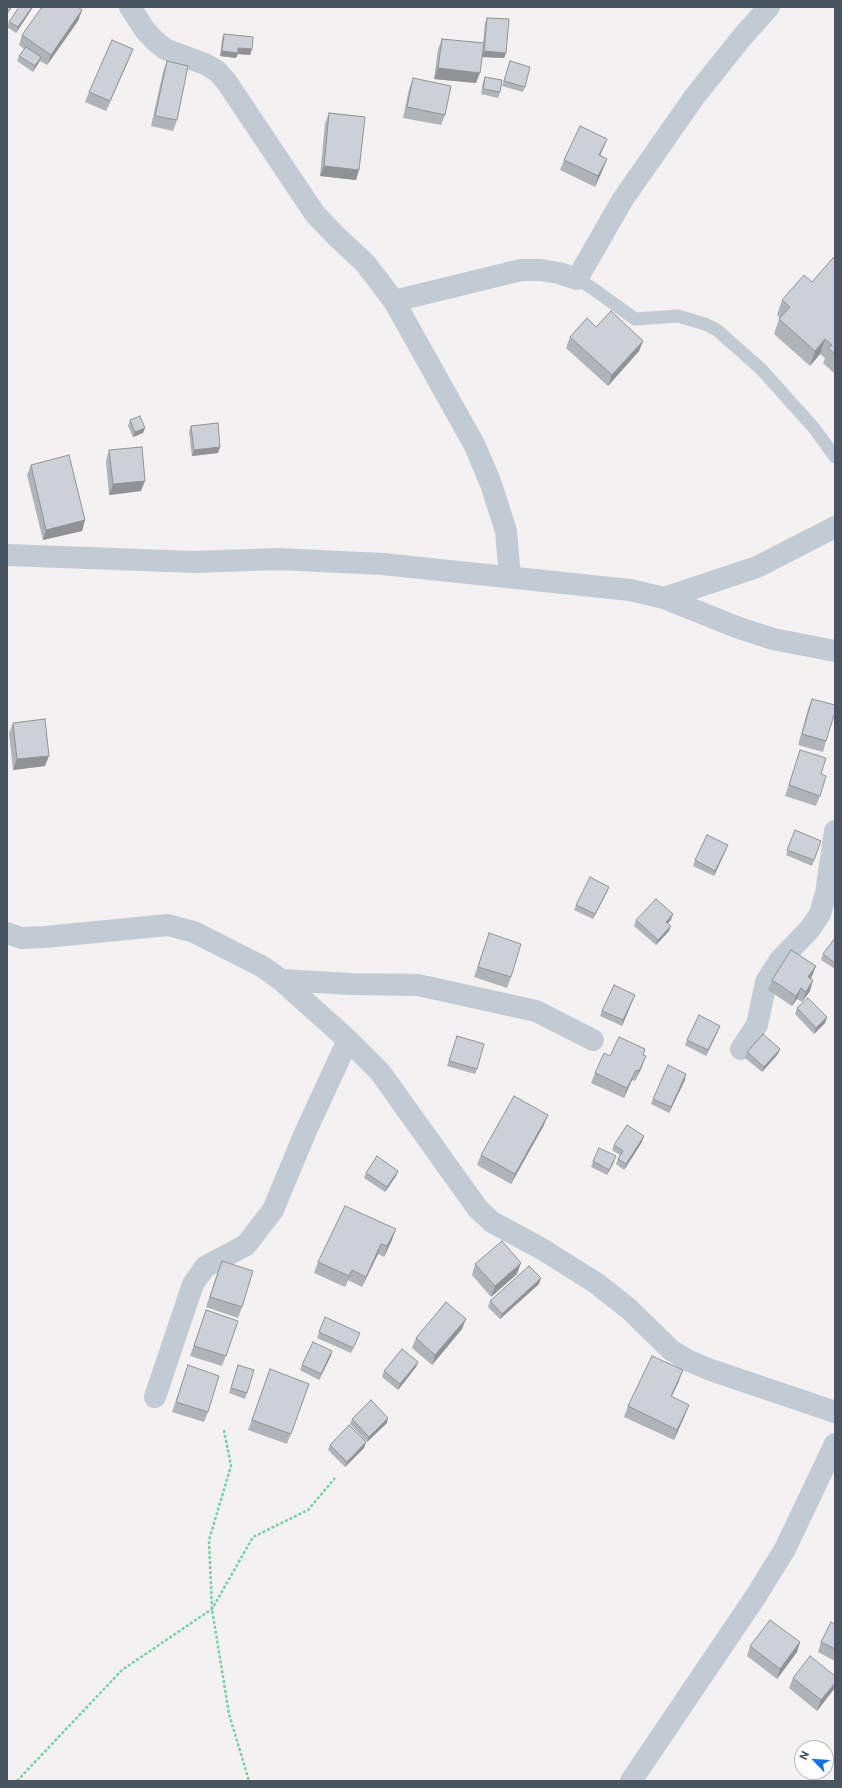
<!DOCTYPE html>
<html>
<head>
<meta charset="utf-8">
<style>
	body { margin:0 }
	#map { position:relative; width:842px; height:1788px; overflow:hidden; background:#f3f1f1; font-family:Commissioner,sans-serif }
	canvas { display:block }
	.frame { position:absolute; inset:0; border:8px solid #48545f; pointer-events:none }
	.north { position:absolute; left:794px; top:1740px; width:40px; height:40px; box-sizing:border-box; background:#fff; border:1px solid #b6bbbf; border-radius:50%; rotate:295deg; font-size:11px; font-weight:700; line-height:16px; text-align:center; color:#48545f }
	.north::after { content:''; display:block; margin:auto; width:14px; height:18px; background:#166fe9; clip-path:polygon(50% 0,100% 100%,50% 72%,0 100%) }
</style>
</head>
<body>
<div id="map">
<canvas width="842" height="1788"></canvas>
<div class="frame"></div>
<div class="north">N</div>
</div>
<script>
const ctx = document.querySelector('canvas').getContext('2d');
ctx.lineJoin = 'round';
function shape(rows) {
  const path = new Path2D();
  for (const r of rows) {
    path.moveTo(r[0], r[1]);
    for (let i = 2; i < r.length; i += 2) path.lineTo(r[i], r[i + 1]);
  }
  return path;
}
function trace(path, color, width, dash) {
  ctx.strokeStyle = color;
  ctx.lineWidth = width;
  ctx.lineCap = dash ? 'butt' : 'round';
  ctx.setLineDash(dash || []);
  ctx.stroke(path);
}
function fillPath(path, color) {
  ctx.fillStyle = color;
  ctx.fill(path, 'evenodd');
}
trace(shape([
	[224,1430,231,1466,209,1540,212,1609,229,1714,249,1781],
	[17,1781,122,1670,212,1609,253,1537,308,1510,335,1478]
]), '#77d0a5', 2.5, [3, 2]);
trace(shape([
	[577,279,592,288,635,319,678,316,705,324,717,330,761,369,814,428,835,457]
]), '#c2cbd3', 13);
trace(shape([
	[130,7,145,30,154,40,165,49,205,64,217,71,226,81,315,214,336,236,365,263,394,301,475,446,491,484,506,531,510,577],
	[394,301,521,270,541,270,559,273,577,279,623,199,695,96,743,36,769,7],
	[7,555,195,562,278,559,383,564,630,590,664,598,739,628,773,639,835,651],
	[664,598,757,567,835,527],
	[7,933,21,938,45,937,168,925,194,932,263,967,281,980,348,1040,380,1072,478,1209,492,1222,542,1249,596,1283,629,1309,671,1350,687,1360,708,1369,835,1412],
	[281,980,351,984,418,985,536,1011,593,1040],
	[741,1049,757,1025,766,982,780,960,809,930,820,914,826,893,835,831],
	[155,1397,193,1284,205,1267,246,1245,273,1210,305,1133,348,1040],
	[631,1781,756,1596,785,1549,835,1444]
]), '#c2cbd3', 22);
fillPath(shape([
	[33,7,16,33,7,27,9,22],
	[82,10,78,21,47,65,40,61,33,72,17,61,19,56,24,49,19,45,22,35],
	[487,18,506,53,504,58,482,57,476,83,434,79,438,49,442,39,483,43,485,23],
	[224,34,252,49,250,55,238,54,236,58,220,56,222,39],
	[129,59,106,111,85,102,89,92],
	[167,61,177,120,173,131,151,126,163,72],
	[510,61,525,87,523,92,502,86],
	[485,77,500,92,498,98,481,94,483,82],
	[413,78,445,115,441,125,403,118,409,89],
	[329,113,359,170,356,180,320,176,325,123],
	[607,139,600,155,607,159,603,169,595,187,560,170,564,160],
	[835,260,835,374,823,363,825,358,820,354,810,366,774,334,779,319,780,318,777,315,782,300,812,282],
	[570,337,643,341,639,351,608,386,566,348],
	[130,420,145,428,143,433,133,437,128,426],
	[191,426,220,447,218,453,192,456,189,432],
	[109,450,141,491,109,495,106,461],
	[31,465,85,520,82,531,43,540,27,475],
	[812,699,826,741,823,752,798,745,808,709],
	[13,723,45,766,13,770,9,733],
	[800,750,821,774,820,796,816,806,785,796],
	[795,830,821,841,812,866,786,855],
	[728,845,714,876,693,866,695,860],
	[607,892,593,919,574,910,576,905],
	[636,920,671,920,668,923,669,931,656,945,634,926],
	[489,933,511,977,507,988,474,977],
	[835,938,835,969,821,960,823,954],
	[816,966,812,976,810,978,810,991,802,1002,797,999,792,1006,768,990,772,980],
	[633,1000,622,1026,600,1016,602,1011],
	[797,1008,827,1017,825,1023,814,1034,795,1014],
	[718,1031,706,1056,685,1045,687,1040],
	[457,1036,477,1069,475,1074,447,1066],
	[747,1052,778,1054,762,1072,745,1058],
	[643,1055,642,1067,635,1081,632,1080,624,1098,591,1083,595,1073,610,1056],
	[685,1080,669,1113,651,1104,653,1099],
	[544,1125,511,1184,477,1165,481,1155],
	[642,1142,624,1170,616,1164,618,1159,620,1155,612,1150,614,1145],
	[593,1161,614,1162,607,1175,591,1167],
	[398,1171,396,1176,385,1192,364,1178,366,1173],
	[392,1240,384,1257,378,1254,362,1287,348,1280,345,1287,314,1273,318,1262],
	[475,1264,517,1274,491,1297,472,1275],
	[218,1271,242,1307,238,1318,206,1307],
	[539,1284,500,1319,488,1307,490,1301],
	[206,1310,226,1356,222,1366,190,1356],
	[462,1329,432,1365,412,1348,416,1338],
	[319,1332,360,1333,351,1353,317,1338],
	[332,1351,319,1380,300,1370,302,1365],
	[418,1362,416,1367,398,1390,382,1377,384,1371],
	[188,1365,208,1412,204,1422,172,1412],
	[238,1365,247,1393,245,1399,229,1393],
	[270,1369,309,1384,287,1444,248,1430],
	[679,1381,672,1396,685,1415,674,1440,624,1417,628,1406],
	[352,1419,387,1423,367,1442,350,1424],
	[366,1442,364,1448,345,1467,328,1450,330,1445],
	[835,1624,835,1661,818,1652,821,1642],
	[800,1642,797,1652,777,1679,747,1656,750,1646],
	[793,1678,834,1689,817,1711,789,1688]
]), '#b0b3b8');
fillPath(shape([
	[11,7,12,7,7,15,9,10],
	[32,7,33,7,16,33,18,27],
	[82,10,78,21,47,65,51,55],
	[238,48,252,49,250,55,238,54,236,58,220,56,222,51],
	[133,49,129,59,106,111,110,101],
	[484,51,506,53,504,58,482,57],
	[41,57,39,62,33,72,35,66],
	[438,68,480,73,476,83,434,79],
	[607,139,603,149,596,165,599,155],
	[607,159,603,169,595,187,598,176],
	[324,166,359,170,356,180,320,176],
	[825,339,820,354,810,366,815,351],
	[643,341,639,351,608,386,612,375],
	[145,428,143,433,133,437,135,432],
	[220,447,218,453,192,456,194,450],
	[145,481,141,491,109,495,113,484],
	[85,520,82,531,43,540,46,530],
	[49,756,45,766,13,770,17,759],
	[728,845,726,850,714,876,715,871],
	[609,887,607,892,593,919,595,914],
	[673,914,671,920,664,927,666,922],
	[671,926,669,931,656,945,658,940],
	[816,966,812,976,804,987,808,977],
	[813,980,810,991,802,1002,806,992],
	[801,988,797,999,792,1006,796,996],
	[635,995,633,1000,622,1026,623,1020],
	[827,1017,825,1023,814,1034,816,1028],
	[720,1026,718,1031,706,1056,708,1050],
	[780,1049,778,1054,762,1072,764,1067],
	[646,1056,642,1067,635,1081,639,1071],
	[636,1070,632,1080,624,1098,627,1088],
	[686,1074,685,1080,669,1113,671,1107],
	[548,1115,544,1125,511,1184,515,1174],
	[644,1136,642,1142,624,1170,626,1164],
	[616,1156,614,1162,607,1175,609,1170],
	[398,1171,396,1176,385,1192,387,1187],
	[396,1229,392,1240,384,1257,387,1246],
	[381,1244,378,1254,362,1287,366,1277],
	[521,1263,517,1274,491,1297,495,1286],
	[352,1270,348,1280,345,1287,349,1276],
	[541,1278,539,1284,500,1319,502,1314],
	[466,1319,462,1329,432,1365,435,1355],
	[332,1351,331,1356,319,1380,321,1374],
	[418,1362,416,1367,398,1390,400,1384],
	[683,1370,679,1381,667,1406,671,1396],
	[689,1405,685,1415,674,1440,677,1430],
	[388,1418,387,1423,367,1442,369,1437],
	[366,1442,364,1448,345,1467,347,1462],
	[800,1642,797,1652,777,1679,780,1669],
	[835,1683,834,1689,817,1711,821,1700]
]), '#909296');
const building = shape([
	[7,7,11,7,9,10,7,9,7,7],
	[19,7,32,7,18,27,9,22,19,7],
	[42,7,78,7,82,10,51,55,22,35,42,7],
	[487,18,509,19,506,53,484,51,487,18],
	[224,34,253,37,252,49,238,48,238,53,222,51,224,34],
	[442,39,484,43,480,73,438,68,442,39],
	[112,40,133,49,110,101,89,92,112,40],
	[26,47,41,57,35,66,19,56,26,47],
	[167,61,188,66,177,120,155,116,167,61],
	[510,61,530,67,525,87,504,81,510,61],
	[485,77,502,80,500,92,483,89,485,77],
	[413,78,451,86,445,115,407,107,413,78],
	[329,113,365,117,359,170,324,166,329,113],
	[580,126,607,139,599,155,607,159,598,176,564,160,580,126],
	[833,258,835,260,835,354,828,348,832,345,825,339,815,351,779,319,790,307,782,300,804,275,812,282,833,258],
	[611,311,643,341,612,375,570,337,587,318,596,327,611,311],
	[140,416,145,428,135,432,130,420,140,416],
	[218,423,220,447,194,450,191,426,218,423],
	[142,447,145,481,113,484,109,450,142,447],
	[69,455,85,520,46,530,31,465,69,455],
	[812,699,835,705,835,712,826,741,802,734,812,699],
	[45,719,49,756,17,759,13,723,45,719],
	[800,750,826,758,821,774,826,776,820,796,789,785,800,750],
	[795,830,821,841,814,860,787,850,795,830],
	[707,835,728,845,715,871,695,860,707,835],
	[590,877,609,887,595,914,576,905,590,877],
	[656,899,673,914,666,922,671,926,658,940,636,920,656,899],
	[489,933,521,944,511,977,478,967,489,933],
	[835,938,835,963,823,954,835,938],
	[791,950,816,966,808,977,813,980,806,992,801,988,796,996,772,980,791,950],
	[614,985,635,995,623,1020,602,1011,614,985],
	[808,998,827,1017,816,1028,797,1008,808,998],
	[699,1015,720,1026,708,1050,687,1040,699,1015],
	[763,1034,780,1049,764,1067,747,1052,763,1034],
	[457,1036,484,1044,477,1069,449,1061,457,1036],
	[619,1037,645,1049,643,1055,646,1056,639,1071,636,1070,627,1088,595,1073,604,1053,610,1056,619,1037],
	[668,1065,686,1074,671,1107,653,1099,668,1065],
	[514,1096,548,1115,515,1174,481,1155,514,1096],
	[627,1125,644,1136,626,1164,618,1159,623,1151,614,1145,627,1125],
	[599,1148,616,1156,609,1170,593,1161,599,1148],
	[377,1156,398,1171,387,1187,366,1173,377,1156],
	[345,1206,396,1229,387,1246,381,1244,366,1277,352,1270,349,1276,318,1262,345,1206],
	[502,1241,521,1263,495,1286,475,1264,502,1241],
	[222,1261,253,1271,242,1307,210,1297,222,1261],
	[529,1266,541,1278,502,1314,490,1301,529,1266],
	[446,1302,466,1319,435,1355,416,1338,446,1302],
	[206,1310,238,1321,226,1356,194,1346,206,1310],
	[325,1317,360,1333,353,1348,319,1332,325,1317],
	[313,1342,332,1351,321,1374,302,1365,313,1342],
	[402,1349,418,1362,400,1384,384,1371,402,1349],
	[652,1356,683,1370,671,1396,689,1405,677,1430,628,1406,652,1356],
	[188,1365,219,1376,208,1412,176,1402,188,1365],
	[238,1365,254,1370,247,1393,231,1388,238,1365],
	[270,1369,309,1384,291,1434,252,1420,270,1369],
	[371,1400,388,1418,369,1437,352,1419,371,1400],
	[349,1425,366,1442,347,1462,330,1445,349,1425],
	[770,1620,800,1642,780,1669,750,1646,770,1620],
	[831,1622,835,1624,835,1649,821,1642,831,1622],
	[810,1656,835,1676,835,1683,821,1700,793,1678,810,1656]
]);
fillPath(building, '#cdd0d6');
trace(building, '#909296', 1);
</script>
</body>
</html>
